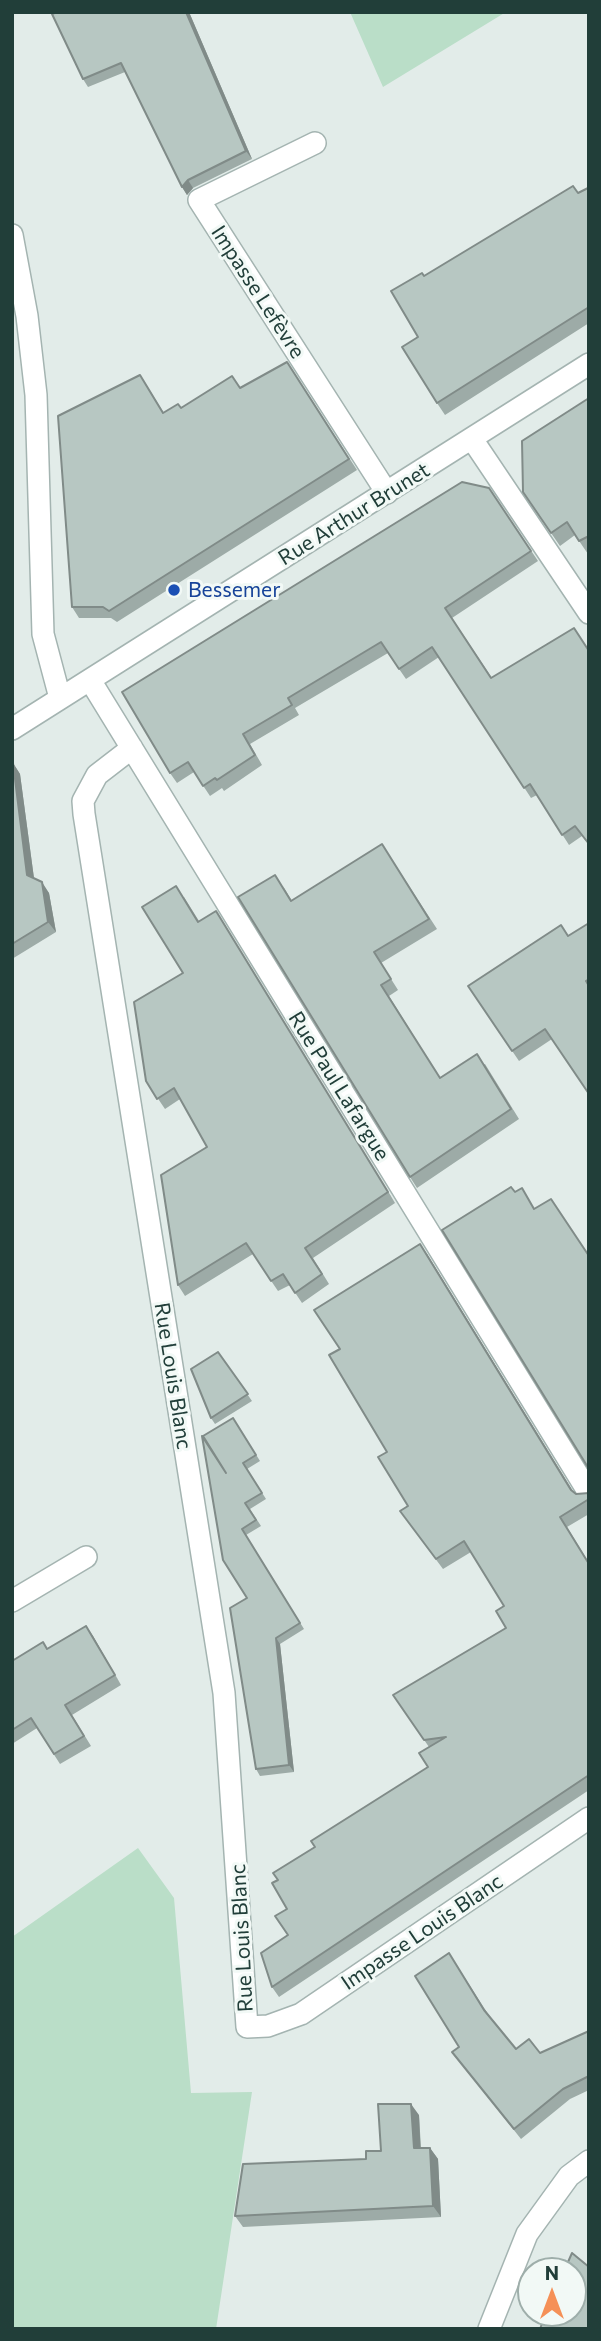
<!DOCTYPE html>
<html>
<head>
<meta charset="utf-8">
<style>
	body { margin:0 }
	#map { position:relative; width:601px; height:2341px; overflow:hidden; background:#e2ece9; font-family:Commissioner,sans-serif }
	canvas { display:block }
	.frame { position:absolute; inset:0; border:14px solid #213e39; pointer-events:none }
	.north { position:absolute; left:517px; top:2257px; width:70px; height:70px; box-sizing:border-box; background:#f2f9f6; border:2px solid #9eaeaa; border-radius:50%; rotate:0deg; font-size:19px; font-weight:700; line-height:28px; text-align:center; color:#213e39 }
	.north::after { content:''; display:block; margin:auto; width:24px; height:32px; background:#f59057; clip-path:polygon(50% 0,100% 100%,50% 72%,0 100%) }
</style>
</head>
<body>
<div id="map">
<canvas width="601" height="2341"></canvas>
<div class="frame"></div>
<div class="north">N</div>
</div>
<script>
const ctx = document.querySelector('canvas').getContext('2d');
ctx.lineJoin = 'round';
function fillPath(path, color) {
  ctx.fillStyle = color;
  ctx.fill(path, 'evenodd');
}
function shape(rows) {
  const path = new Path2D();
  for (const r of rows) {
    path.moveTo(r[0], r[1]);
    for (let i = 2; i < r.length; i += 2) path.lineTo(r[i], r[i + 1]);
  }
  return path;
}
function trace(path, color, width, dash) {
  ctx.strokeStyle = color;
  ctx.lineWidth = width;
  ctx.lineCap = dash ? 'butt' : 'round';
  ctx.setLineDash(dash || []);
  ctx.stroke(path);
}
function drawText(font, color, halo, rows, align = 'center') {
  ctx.font = font + ' Commissioner,sans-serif';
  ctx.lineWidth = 6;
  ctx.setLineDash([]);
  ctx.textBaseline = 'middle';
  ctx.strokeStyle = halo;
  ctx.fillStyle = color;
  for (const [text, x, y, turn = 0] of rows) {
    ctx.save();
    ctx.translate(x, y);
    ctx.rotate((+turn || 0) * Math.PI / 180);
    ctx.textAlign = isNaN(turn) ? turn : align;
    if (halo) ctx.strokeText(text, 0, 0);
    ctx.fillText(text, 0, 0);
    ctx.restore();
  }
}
fillPath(shape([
	[350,12,506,12,383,87],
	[138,1848,174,1898,191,2093,252,2092,216,2329,12,2329,12,1937]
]), '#badec8');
const minor = shape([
	[315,143,199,200,387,493],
	[12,235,27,316,36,395,43,634,60,698],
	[472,439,589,613],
	[90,680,589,1493],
	[12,729,589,364],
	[132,748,97,775,83,801,84,814,224,1693,247,2027,268,2026,301,2014,589,1818],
	[12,1601,86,1557],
	[489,2329,527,2234,569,2176,589,2161]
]);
trace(minor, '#a4b4b1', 24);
trace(minor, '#fff', 21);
fillPath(shape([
	[189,12,252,159,193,188,187,195,182,187,125,72,88,87,83,79],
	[589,189,589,323,445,415,437,403,418,337,424,276,578,193],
	[287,362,357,470,117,622,111,618,79,618,72,607,147,386,164,413,240,388],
	[589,398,589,554,588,554,575,535,560,546,523,492],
	[489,488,538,561,452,618,492,678,589,650,589,845,582,836,569,845,537,795,531,798,439,657,406,679,388,653,295,708,299,715,250,744,262,765,224,791,222,788,210,796,194,772,177,783,170,773],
	[13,763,20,774,34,878,49,893,56,932,12,959],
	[389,855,437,929,381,963,398,990,389,996,440,1078,485,1064,519,1119,417,1188,410,1177,283,886,292,901],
	[184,897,199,921,223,922,395,1203,313,1258,329,1284,302,1303,290,1285,278,1291,253,1254,185,1296,178,1285,207,1147,180,1099,165,1109,146,1081,183,973],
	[589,923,589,1094,552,1039,519,1061,468,986,568,936],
	[427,1254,573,1491,576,1494,589,1493,589,1514,567,1527,589,1563,589,1790,279,1997,272,1987,288,1935,287,1909,315,1847,428,1767,429,1747,393,1695,506,1628,504,1606,471,1552,443,1569,400,1511,408,1506,387,1452,340,1349],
	[218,1352,252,1401,215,1424,211,1418],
	[237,1424,260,1461,247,1469,266,1499,250,1509,261,1526,246,1535,304,1629,280,1644,294,1772,260,1776,256,1769,247,1598,203,1436],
	[86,1626,121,1685,72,1715,91,1746,60,1764,37,1728,12,1744,12,1661,48,1649],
	[456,1964,488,2014,516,2049,540,2053,589,2031,589,2090,570,2099,521,2139,452,2052,459,2047],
	[419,2115,421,2148,430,2148,438,2159,441,2217,243,2227,235,2216,366,2159,381,2151]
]), '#9daba7');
fillPath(shape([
	[186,12,189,12,252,159,246,151],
	[188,180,193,188,187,195,182,187],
	[13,763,20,774,35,886,27,875],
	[42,882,49,893,56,932,48,922],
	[216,911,223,922,395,1203,388,1192],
	[420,1244,427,1254,578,1500,571,1490],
	[86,1626,93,1636,121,1685,115,1675],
	[276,1638,280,1644,294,1772,289,1765],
	[411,2104,419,2115,421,2159,414,2148],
	[430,2148,438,2159,441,2217,433,2206]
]), '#808b88');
const building = shape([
	[57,12,186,12,246,151,188,180,182,187,121,63,83,79,52,14,57,12],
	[573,186,578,193,588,188,589,189,589,307,437,403,402,347,418,337,391,291,422,273,424,276,573,186],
	[287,362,349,459,109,611,103,607,72,607,58,416,140,375,163,413,178,404,181,408,232,376,240,388,287,362],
	[589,398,589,536,579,541,567,522,551,533,523,492,522,441,589,398],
	[462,482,489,488,531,551,445,608,491,678,574,628,589,651,589,844,575,826,562,835,530,784,524,788,432,647,399,669,381,642,288,698,292,705,243,734,255,755,217,780,215,778,203,786,188,762,170,773,122,692,462,482],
	[13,763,27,875,42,882,48,922,12,944,13,763],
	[382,844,429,919,374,952,391,979,381,985,440,1078,477,1054,511,1109,410,1177,238,897,275,875,291,901,382,844],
	[176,886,198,922,216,911,388,1192,305,1248,322,1274,295,1293,283,1274,271,1281,246,1243,178,1285,161,1175,207,1147,174,1088,157,1099,146,1081,134,1002,183,973,142,907,176,886],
	[589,923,589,979,586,981,589,986,589,1094,545,1029,512,1051,468,986,561,925,568,936,589,923],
	[511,1187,515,1192,522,1188,534,1209,551,1199,589,1256,589,1469,442,1230,511,1187],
	[420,1244,571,1490,576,1494,589,1493,589,1499,560,1517,589,1564,589,1775,272,1987,261,1953,288,1935,275,1916,287,1909,272,1883,278,1880,273,1873,315,1847,311,1841,428,1767,419,1753,446,1737,424,1740,393,1695,506,1628,496,1611,504,1606,464,1541,436,1559,400,1511,408,1506,378,1457,387,1452,329,1355,340,1349,314,1310,420,1244],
	[218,1352,248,1394,211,1418,191,1369,218,1352],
	[233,1418,256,1455,243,1463,262,1493,245,1503,256,1520,242,1529,300,1623,276,1638,289,1765,256,1769,230,1608,247,1598,223,1560,202,1436,226,1473,203,1436,233,1418],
	[86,1626,115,1675,65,1705,84,1736,54,1754,31,1718,12,1730,12,1661,43,1642,47,1649,86,1626],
	[449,1953,484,2010,516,2049,529,2039,540,2053,589,2031,589,2076,563,2089,514,2129,452,2052,459,2047,415,1976,449,1953],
	[378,2104,411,2104,414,2148,430,2148,433,2206,235,2216,243,2164,366,2159,366,2151,381,2151,378,2104],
	[572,2253,589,2267,589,2329,540,2329,546,2313,573,2313,573,2271,564,2271,572,2253]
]);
fillPath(building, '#b7c7c2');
trace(building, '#808b88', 2);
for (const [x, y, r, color] of [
	[174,590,7,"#1a4fb4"]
]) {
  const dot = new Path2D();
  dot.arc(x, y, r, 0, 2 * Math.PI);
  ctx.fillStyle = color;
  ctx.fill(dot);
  trace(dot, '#f2f9f6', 2.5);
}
drawText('21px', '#213e39', '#f2f9f6', [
	["Impasse Lefèvre",258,292,57],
	["Rue Arthur Brunet",354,514,-32],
	["Rue Paul Lafargue",339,1086,58],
	["Rue Louis Blanc",173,1376,81],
	["Impasse Louis Blanc",422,1932,-34],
	["Rue Louis Blanc",242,1938,-93]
]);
drawText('21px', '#164399', '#f2f9f6', [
	["Bessemer",188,590]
], 'left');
</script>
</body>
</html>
